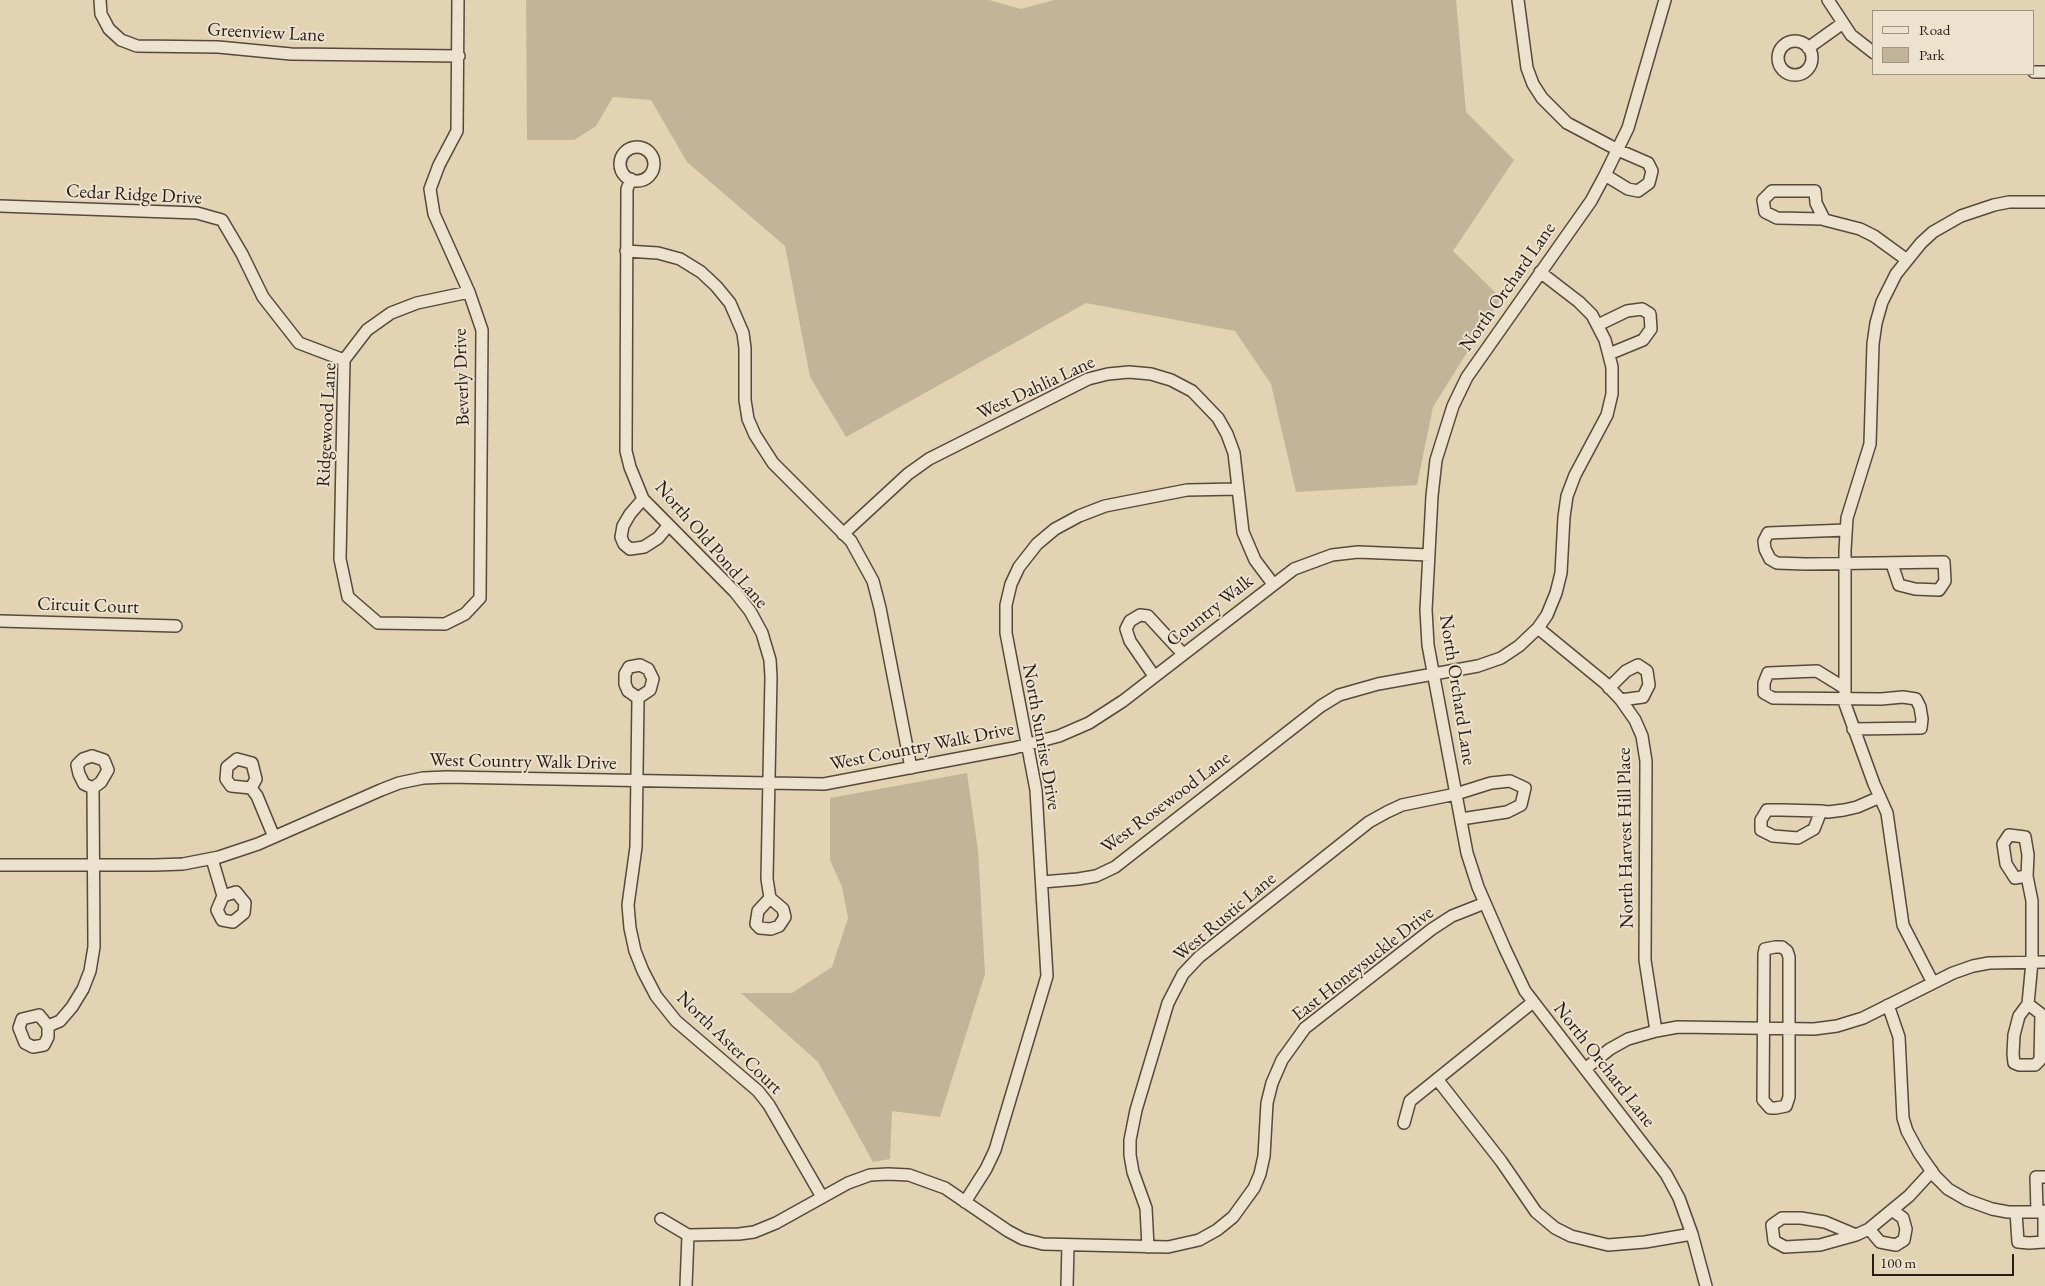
<!DOCTYPE html>
<html>
<head>
<meta charset="utf-8">
<style>
	body { margin:0 }
	#map { position:relative; width:2045px; height:1286px; overflow:hidden; background:#e2d3b3; font-family:"EB Garamond",serif }
	canvas { display:block }
	.legend { position:absolute; left:1872px; top:10px; width:162px; height:65px; box-sizing:border-box; background:#ece2ce; border:1px solid #9e9384; margin:0; padding:6px 9px; list-style:none; font-size:15px; color:#281c16 }
	.legend li { display:flex; align-items:center; gap:10px; height:25px }
	.legend b { width:25px; border:1px solid #9e9384 }
	.scale { position:absolute; left:1872px; top:1254px; width:142px; height:22px; box-sizing:border-box; border:2px solid #281c16; border-top:0; padding-left:6px; font-size:15px; line-height:18px; white-space:nowrap; color:#281c16; -webkit-text-stroke:4px #ece2ce; paint-order:stroke }
</style>
</head>
<body>
<div id="map">
<canvas width="2045" height="1286"></canvas>
<ul class="legend">
<li><b style="height:6px;background:#ece2ce"></b>Road</li>
<li><b style="height:14px;background:#c2b498"></b>Park</li>
</ul>
<div class="scale">100 m</div>
</div>
<script>
const ctx = document.querySelector('canvas').getContext('2d');
ctx.lineJoin = 'round';
function fillPath(path, color) {
  ctx.fillStyle = color;
  ctx.fill(path, 'evenodd');
}
function shape(rows) {
  const path = new Path2D();
  for (const r of rows) {
    if (r.length === 3) {
      path.moveTo(r[0] + r[2], r[1]);
      path.arc(r[0], r[1], r[2], 0, 2 * Math.PI);
      continue;
    }
    path.moveTo(r[0], r[1]);
    for (let i = 2; i < r.length; i += 2) path.lineTo(r[i], r[i + 1]);
  }
  return path;
}
function trace(path, color, width, dash) {
  ctx.strokeStyle = color;
  ctx.lineWidth = width;
  ctx.lineCap = dash ? 'butt' : 'round';
  ctx.setLineDash(dash || []);
  ctx.stroke(path);
}
function drawText(font, color, halo, rows, align = 'center') {
  ctx.font = font + ' "EB Garamond",serif';
  ctx.lineWidth = 4;
  ctx.setLineDash([]);
  ctx.textBaseline = 'middle';
  ctx.strokeStyle = halo;
  ctx.fillStyle = color;
  for (const [text, x, y, turn = 0] of rows) {
    ctx.save();
    ctx.translate(x, y);
    ctx.rotate((+turn || 0) * Math.PI / 180);
    ctx.textAlign = isNaN(turn) ? turn : align;
    if (halo) ctx.strokeText(text, 0, 0);
    ctx.fillText(text, 0, 0);
    ctx.restore();
  }
}
fillPath(shape([
	[526,0,989,0,1021,9,1054,0,1456,0,1466,112,1514,160,1453,251,1501,298,1433,407,1417,485,1296,492,1271,384,1235,331,1086,303,846,437,810,377,785,246,687,162,651,100,613,97,596,126,574,140,527,140],
	[967,773,978,850,985,974,940,1117,892,1111,890,1159,873,1162,818,1062,741,993,792,993,832,967,848,918,842,887,830,860,830,798]
]), '#c2b498');
const minor = shape([
	[100,0,101,14,109,29,121,40,137,46,218,47,291,54,459,56],
	[458,0,457,131,439,165,430,189,434,214,469,292,482,330,480,598,465,614,445,624,378,623,348,597,340,559,344,360,367,330,391,313,417,303,469,292],
	[1518,0,1527,68,1533,84,1542,98,1567,123,1618,150,1648,163,1652,171,1649,183,1638,191,1628,189,1605,175],
	[1665,0,1628,128,1605,175,1591,201,1467,377,1453,406,1436,460,1432,496,1426,610,1428,645,1467,853,1478,887,1505,949,1525,991,1666,1174,1679,1198,1692,1234,1706,1286],
	[1828,0,1851,35,1874,53],
	[1795,58,17],
	[1808,48,1843,23],
	[2034,72,2045,72],
	[637,164,17],
	[631,179,627,189,626,451,630,467,643,499,735,592,750,611,762,633,770,660,771,677,767,879,770,898],
	[0,206,197,213,222,220,242,254,263,297,299,343,344,360],
	[1824,219,1777,218,1765,212,1763,200,1772,191,1815,191,1816,203,1824,219,1825,220,1860,229,1874,236,1907,260],
	[626,251,658,253,680,259,701,272,716,286,730,303,743,333,745,348,745,400,748,419,755,435,773,463,851,541,873,581,880,608,911,768],
	[1598,325,1627,311,1642,309,1650,314,1651,329,1643,340,1609,354],
	[643,499,630,514,623,526,621,537,624,544,630,549,644,547,658,538,668,526],
	[1846,530,1768,533,1764,541,1765,549,1770,559,1777,563,1806,564,1944,562,1945,581,1939,590,1915,589,1899,585,1892,564],
	[843,534,908,474,929,459,1088,379,1108,374,1129,372,1151,374,1171,380,1192,391,1218,418,1227,434,1234,453,1243,532,1255,560,1273,584],
	[0,621,176,626],
	[1538,628,1605,683,1621,700,1635,720,1642,736,1646,761,1645,960,1656,1031],
	[640,665,648,669,653,679,650,690,638,698,628,691,625,684,625,674,629,667,640,665],
	[1154,676,1130,641,1126,629,1130,621,1140,615,1148,616,1183,654],
	[1843,687,1817,671,1768,673,1764,683,1764,693,1773,698,1881,699,1903,697,1916,699,1920,707,1922,719,1921,728,1853,729],
	[1609,688,1626,671,1638,665,1647,671,1649,685,1643,697,1621,700],
	[638,698,636,847,628,905,630,928,635,951,643,971,656,996,676,1021,758,1091,769,1105,822,1197],
	[92,756,104,760,108,770,101,782,93,788,84,784,79,774,77,765,83,759,92,756],
	[237,759,252,763,256,779,251,788,231,786,226,779,227,767,237,759],
	[251,788,257,796,274,837],
	[1821,811,1814,829,1798,838,1773,836,1761,830,1761,820,1767,810,1781,810,1821,811,1828,812,1844,810,1857,807,1880,797],
	[212,859,223,896],
	[0,865,155,865,183,864,219,857,258,844,381,790,399,783,423,778,447,777,824,784,1014,748,1059,736,1089,723,1123,701,1294,569,1332,555,1358,552,1429,555],
	[2027,876,2015,878,2006,864,2003,844,2009,835,2025,837,2028,855,2027,876,2032,901,2032,962,2028,1004],
	[1042,882,1078,879,1096,876,1115,867,1321,706,1339,695,1378,684,1478,666,1501,658,1519,646,1538,628,1547,615,1556,593,1561,573,1564,517,1567,496,1575,475,1607,415,1612,394,1612,367,1605,340,1592,315,1579,302,1540,272],
	[236,892,245,903,244,913,233,922,222,920,217,910,223,896,236,892],
	[770,898,783,909,785,917,779,926,771,929,760,928,756,924,758,911,770,898],
	[1775,947,1782,947,1787,951,1789,957,1789,1097,1786,1106,1776,1108,1770,1108,1763,1100,1764,954,1765,949,1775,947],
	[1933,983,1903,925,1887,813,1874,784,1845,704,1845,550,1847,518,1870,444,1873,344,1876,323,1882,302,1896,274,1921,243,1933,232,1961,216,1994,205,2009,202,2045,202],
	[2028,1004,2041,1014,2040,1060,2035,1065,2019,1065,2014,1063,2013,1054,2014,1035,2019,1016,2028,1004],
	[1888,1005,1899,1037,1903,1118,1907,1131,1919,1153,1935,1176,1948,1189,1967,1200,1992,1209,2008,1212,2045,1212],
	[39,1015,48,1026,48,1037,44,1045,33,1047,25,1043,19,1028,22,1019,39,1015],
	[48,1026,60,1021,72,1007,83,989,90,971,94,947,93,788],
	[1585,1069,1610,1049,1628,1039,1656,1031,1678,1027,1814,1029,1837,1026,1863,1018,1953,973,1973,966,1989,963,2045,962],
	[1437,1079,1501,1161,1536,1212,1555,1228,1571,1236,1608,1245,1645,1242,1692,1234],
	[1404,1123,1410,1101,1533,1002],
	[965,1202,986,1169,995,1150,1047,976,1036,790,1006,633,1006,605,1011,584,1019,567,1037,544,1055,529,1079,516,1105,506,1187,490,1238,489],
	[2037,1211,2036,1177,2045,1177],
	[2016,1212,2018,1242,2029,1243,2044,1242,2044,1211],
	[661,1219,688,1235],
	[1869,1229,1880,1242,1896,1245,1904,1240,1906,1229,1903,1218,1892,1210],
	[688,1235,739,1234,754,1232,776,1223,848,1183,870,1175,888,1174,909,1175,945,1188,1008,1231,1023,1239,1043,1244,1168,1247,1199,1240,1217,1230,1233,1217,1254,1188,1260,1174,1264,1156,1267,1103,1272,1083,1282,1060,1305,1028,1432,929,1452,916,1485,903],
	[1856,1235,1825,1222,1801,1218,1782,1218,1772,1225,1774,1241,1785,1247,1820,1245,1856,1235,1869,1229,1892,1210,1909,1196,1932,1171],
	[1148,1247,1146,1208,1133,1172,1130,1155,1130,1140,1136,1110,1168,1003,1183,974,1199,957,1369,822,1387,812,1402,805,1456,794,1491,783,1510,781,1525,788,1521,805,1507,812,1461,819],
	[686,1286,688,1235],
	[1067,1286,1068,1245]
]);
trace(minor, '#564a3d', 14);
trace(minor, '#ece2ce', 11);
drawText('19px', '#281c16', '#ece2ce', [
	["Greenview Lane",266,33,3],
	["Cedar Ridge Drive",134,195,3],
	["North Orchard Lane",1508,287,-55],
	["Beverly Drive",462,377,-92],
	["West Dahlia Lane",1036,388,-25],
	["Ridgewood Lane",327,425,-87],
	["North Old Pond Lane",711,545,49],
	["Circuit Court",88,606,2],
	["Country Walk",1210,611,-38],
	["North Orchard Lane",1457,690,81],
	["North Sunrise Drive",1041,737,80],
	["West Country Walk Drive",922,747,-11],
	["West Country Walk Drive",523,762,1],
	["West Rosewood Lane",1166,803,-37],
	["North Harvest Hill Place",1626,838,-91],
	["West Rustic Lane",1225,917,-40],
	["East Honeysuckle Drive",1363,964,-38],
	["North Aster Court",729,1043,44],
	["North Orchard Lane",1604,1065,52]
]);
</script>
</body>
</html>
